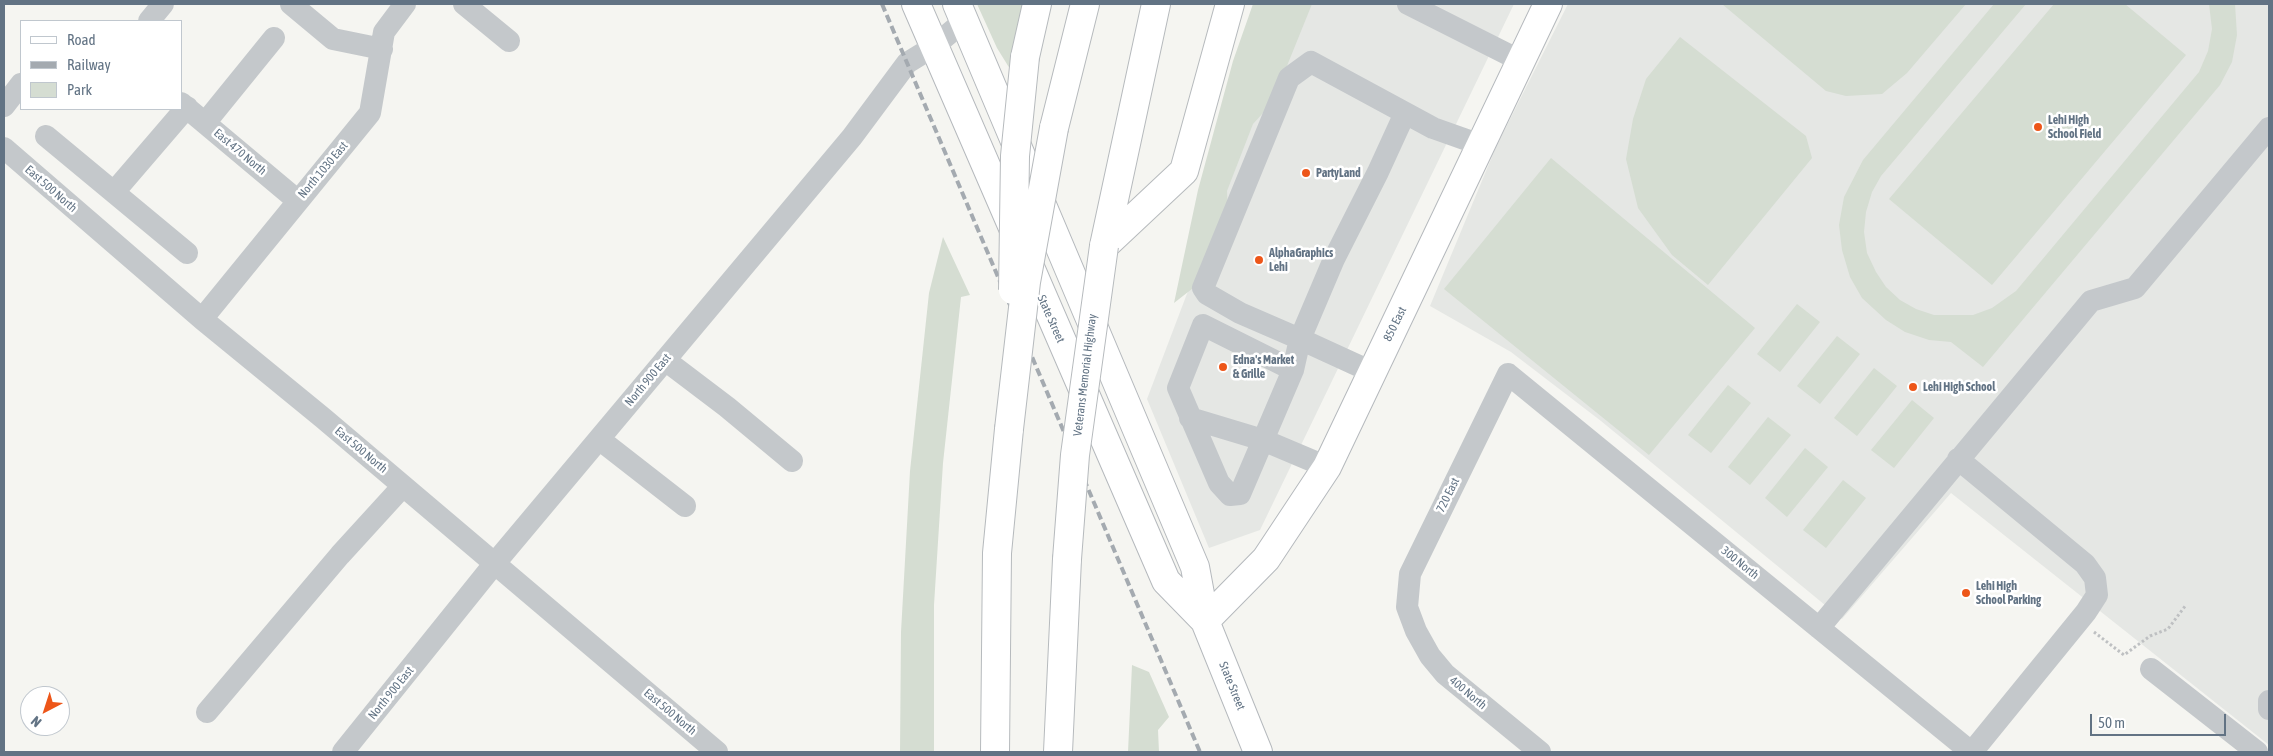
<!DOCTYPE html>
<html>
<head>
<meta charset="utf-8">
<style>
	body { margin:0 }
	#map { position:relative; width:2273px; height:756px; overflow:hidden; background:#f5f5f1; font-family:"Asap Condensed",sans-serif }
	canvas { display:block }
	.frame { position:absolute; inset:0; border:5px solid #627384; pointer-events:none }
	.legend { position:absolute; left:20px; top:20px; width:162px; height:90px; box-sizing:border-box; background:#fff; border:1px solid #c0c7ce; margin:0; padding:6px 9px; list-style:none; font-size:15px; color:#627384 }
	.legend li { display:flex; align-items:center; gap:10px; height:25px }
	.legend b { width:25px; border:1px solid #c0c7ce }
	.north { position:absolute; left:20px; top:686px; width:50px; height:50px; box-sizing:border-box; background:#fff; border:1px solid #c0c7ce; border-radius:50%; rotate:220deg; font-size:14px; font-weight:700; line-height:20px; text-align:center; color:#627384 }
	.north::after { content:''; display:block; margin:auto; width:18px; height:22px; background:#ed5619; clip-path:polygon(50% 0,100% 100%,50% 72%,0 100%) }
	.scale { position:absolute; left:2090px; top:714px; width:136px; height:22px; box-sizing:border-box; border:2px solid #627384; border-top:0; padding-left:6px; font-size:15px; line-height:18px; white-space:nowrap; color:#627384; -webkit-text-stroke:4px #fff; paint-order:stroke }
</style>
</head>
<body>
<div id="map">
<canvas width="2273" height="756"></canvas>
<div class="frame"></div>
<ul class="legend">
<li><b style="height:6px;background:#fff"></b>Road</li>
<li><b style="height:6px;background:#a4aab0"></b>Railway</li>
<li><b style="height:14px;background:#d5ddd2"></b>Park</li>
</ul>
<div class="north">N</div>
<div class="scale">50 m</div>
</div>
<script>
const ctx = document.querySelector('canvas').getContext('2d');
ctx.lineJoin = 'round';
function fillPath(path, color) {
  ctx.fillStyle = color;
  ctx.fill(path, 'evenodd');
}
function shape(rows) {
  const path = new Path2D();
  for (const r of rows) {
    path.moveTo(r[0], r[1]);
    for (let i = 2; i < r.length; i += 2) path.lineTo(r[i], r[i + 1]);
  }
  return path;
}
function trace(path, color, width, dash) {
  ctx.strokeStyle = color;
  ctx.lineWidth = width;
  ctx.lineCap = dash ? 'butt' : 'round';
  ctx.setLineDash(dash || []);
  ctx.stroke(path);
}
function drawText(font, color, halo, rows, align = 'center') {
  ctx.font = font + ' "Asap Condensed",sans-serif';
  ctx.lineWidth = 5;
  ctx.setLineDash([]);
  ctx.textBaseline = 'middle';
  ctx.strokeStyle = halo;
  ctx.fillStyle = color;
  for (const [text, x, y, turn = 0] of rows) {
    ctx.save();
    ctx.translate(x, y);
    ctx.rotate((+turn || 0) * Math.PI / 180);
    ctx.textAlign = isNaN(turn) ? turn : align;
    if (halo) ctx.strokeText(text, 0, 0);
    ctx.fillText(text, 0, 0);
    ctx.restore();
  }
}
fillPath(shape([
	[1297,4,1514,4,1260,530,1209,548,1147,399],
	[1568,4,2269,4,2269,745,1951,493,1842,619,1601,421,1511,352,1430,306,1496,147]
]), '#e5e7e4');
fillPath(shape([
	[977,4,1030,4,1010,69,997,48],
	[1253,4,1312,4,1272,103,1253,124,1227,191,1228,212,1197,285,1174,303,1198,190,1233,61],
	[1722,4,1966,4,1907,73,1882,94,1846,96,1826,91],
	[1994,4,2026,4,1881,176,1872,192,1866,212,1864,232,1867,253,1876,272,1886,287,1900,300,1916,309,1934,315,1973,315,1992,308,2016,291,2199,72,2208,51,2212,29,2209,4,2235,4,2237,35,2232,62,2220,85,1983,367,1951,342,1929,340,1905,332,1886,320,1862,298,1850,277,1842,250,1839,225,1844,197,1863,160],
	[2054,4,2125,4,2186,55,1992,285,1889,199],
	[1680,37,1806,136,1812,158,1708,285,1672,255,1638,208,1626,159,1633,119,1646,79],
	[1551,158,1755,328,1649,455,1444,289],
	[943,237,970,295,961,297,943,463,934,605,934,752,900,752,901,632,910,471,929,293],
	[1797,304,1820,322,1780,372,1757,354],
	[1837,336,1860,354,1820,404,1797,386],
	[1874,368,1897,386,1857,436,1834,418],
	[1728,385,1751,403,1711,453,1688,435],
	[1912,400,1934,418,1894,468,1871,450],
	[1768,417,1791,435,1750,485,1728,467],
	[1805,448,1828,467,1787,517,1765,498],
	[1843,480,1866,498,1826,548,1803,530],
	[1132,665,1149,672,1169,717,1158,730,1159,752,1128,752]
]), '#d5ddd2');
const major = shape([
	[916,4,1166,581,1205,621],
	[957,4,1195,567,1205,621,1258,752],
	[1205,621,1266,559,1327,467,1548,4]
]);
const highway = shape([
	[1025,57,1037,4],
	[1054,128,1085,4],
	[1104,246,1184,171,1230,4],
	[1104,246,1156,4],
	[995,752,997,553,1009,429],
	[1058,752,1067,559]
]);
trace(major, '#b5b9bd', 30);
trace(highway, '#b6babd', 30);
trace(shape([
	[2094,632,2124,655,2150,636,2168,629,2186,605]
]), '#bec0c2', 3, [2.5, 2.5]);
trace(shape([
	[291,4,333,39,382,49],
	[464,4,509,41],
	[1408,4,1521,61],
	[149,21,163,4],
	[181,103,298,201],
	[4,106,21,84],
	[205,123,274,38],
	[46,136,187,253],
	[4,148,202,319,323,418,717,752],
	[114,192,187,107],
	[202,319,370,113,384,32,405,4],
	[665,360,727,407,792,461],
	[1293,370,1203,325,1178,388,1219,483,1230,495,1240,494,1293,370,1300,339,1240,313,1207,294,1203,288,1289,78,1311,62,1433,128,1481,145],
	[1372,372,1300,339,1334,259,1378,172,1405,113],
	[1190,418,1263,440,1327,467],
	[599,439,685,506],
	[1958,459,2085,564,2095,578,2097,595,2086,612,1972,752],
	[1819,628,2091,301,2135,288,2269,128],
	[2151,669,2257,752],
	[2269,701,2269,709],
	[207,712,340,555,403,486],
	[343,752,495,563,852,137,907,63,933,47,964,21],
	[1540,752,1445,674,1430,656,1416,631,1407,607,1410,574,1508,374,1971,752]
]), '#c4c8cb', 22);
trace(major, '#fff', 28);
trace(highway, '#fff', 28);
trace(shape([
	[882,4,1200,752]
]), '#a4aab0', 4, [8, 4]);
const highwayBridge = shape([
	[1013,290,1015,156,1025,57],
	[1009,429,1026,282,1054,128],
	[1067,559,1075,455,1104,246]
]);
trace(highwayBridge, '#b6babd', 30, []);
trace(highwayBridge, '#fff', 28);
for (const [x, y, r, color] of [
	[2038,127,5,"#ed5619"],
	[1306,173,5,"#ed5619"],
	[1259,260,5,"#ed5619"],
	[1223,367,5,"#ed5619"],
	[1913,387,5,"#ed5619"],
	[1966,593,5,"#ed5619"]
]) {
  const dot = new Path2D();
  dot.arc(x, y, r, 0, 2 * Math.PI);
  ctx.fillStyle = color;
  ctx.fill(dot);
  trace(dot, '#fff', 2);
}
drawText('bold 12px', '#627384', '#fff', [
	["Lehi High",2048,120],
	["School Field",2048,134],
	["PartyLand",1316,173],
	["AlphaGraphics",1269,253],
	["Lehi",1269,267],
	["Edna's Market",1233,360],
	["& Grille",1233,374],
	["Lehi High School",1923,387],
	["Lehi High",1976,586],
	["School Parking",1976,600]
], 'left');
drawText('12px', '#627384', '#fff', [
	["East 470 North",240,152,40],
	["North 1030 East",323,170,-50],
	["East 500 North",51,189,41],
	["State Street",1051,319,66],
	["850 East",1395,324,-64],
	["Veterans Memorial Highway",1085,375,-83],
	["North 900 East",648,380,-50],
	["East 500 North",361,450,40],
	["720 East",1448,495,-64],
	["300 North",1740,563,39],
	["State Street",1232,686,68],
	["North 900 East",391,693,-51],
	["400 North",1468,693,40],
	["East 500 North",670,712,40]
]);
</script>
</body>
</html>
